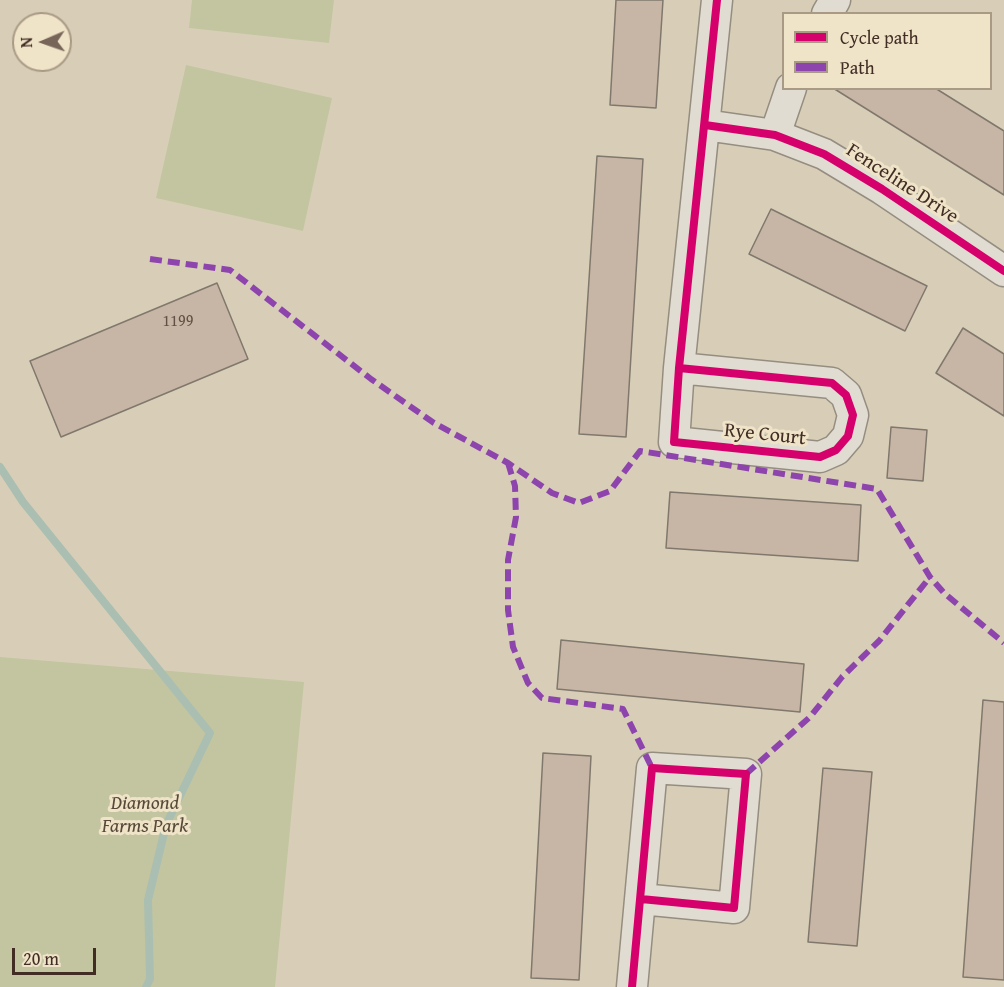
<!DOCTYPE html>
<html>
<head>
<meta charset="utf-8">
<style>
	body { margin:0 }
	#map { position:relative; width:1004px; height:987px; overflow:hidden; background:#d8ceb8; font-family:"Gentium Book Plus",serif }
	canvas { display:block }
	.legend { position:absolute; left:782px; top:12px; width:210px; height:78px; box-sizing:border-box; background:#efe3c8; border:2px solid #a99a86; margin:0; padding:8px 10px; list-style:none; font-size:18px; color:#412d24 }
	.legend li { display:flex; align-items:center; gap:12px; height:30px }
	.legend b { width:30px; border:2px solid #a99a86 }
	.north { position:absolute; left:12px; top:12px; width:60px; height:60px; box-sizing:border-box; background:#efe3c8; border:2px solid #a99a86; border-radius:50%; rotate:268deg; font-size:16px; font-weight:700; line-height:24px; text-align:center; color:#412d24 }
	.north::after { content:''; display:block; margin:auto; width:21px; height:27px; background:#766558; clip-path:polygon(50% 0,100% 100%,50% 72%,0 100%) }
	.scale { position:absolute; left:12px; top:948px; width:84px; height:27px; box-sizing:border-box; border:3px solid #412d24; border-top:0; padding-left:8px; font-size:18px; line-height:21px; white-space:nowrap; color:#412d24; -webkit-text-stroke:4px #efe3c8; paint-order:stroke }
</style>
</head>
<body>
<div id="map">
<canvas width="1004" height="987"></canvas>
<ul class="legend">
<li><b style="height:8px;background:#d6006c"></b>Cycle path</li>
<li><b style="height:8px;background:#8e44ad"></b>Path</li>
</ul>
<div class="north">N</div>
<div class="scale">20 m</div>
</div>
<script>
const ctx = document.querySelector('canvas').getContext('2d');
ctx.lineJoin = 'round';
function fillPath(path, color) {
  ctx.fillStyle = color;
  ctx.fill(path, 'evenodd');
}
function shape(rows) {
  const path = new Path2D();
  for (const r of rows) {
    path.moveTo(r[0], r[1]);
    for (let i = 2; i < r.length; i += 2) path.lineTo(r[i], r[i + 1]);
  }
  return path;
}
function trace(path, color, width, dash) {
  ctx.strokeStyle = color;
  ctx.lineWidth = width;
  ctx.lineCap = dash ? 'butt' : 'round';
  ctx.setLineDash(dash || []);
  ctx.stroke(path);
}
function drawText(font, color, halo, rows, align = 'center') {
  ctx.font = font + ' "Gentium Book Plus",serif';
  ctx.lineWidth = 6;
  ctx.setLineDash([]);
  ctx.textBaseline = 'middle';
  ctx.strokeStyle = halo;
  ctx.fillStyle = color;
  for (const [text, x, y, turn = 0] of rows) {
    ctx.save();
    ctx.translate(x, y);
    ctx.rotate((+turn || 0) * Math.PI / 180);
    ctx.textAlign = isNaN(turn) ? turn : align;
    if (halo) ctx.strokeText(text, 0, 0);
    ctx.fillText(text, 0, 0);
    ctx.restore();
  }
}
fillPath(shape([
	[192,0,334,0,329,43,189,28],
	[186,65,332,98,303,231,156,198],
	[0,657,304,682,275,987,0,987]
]), '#c3c5a0');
trace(shape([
	[0,467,23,502,210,733,166,825,148,900,150,979,146,987]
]), '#aabfb1', 8);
const building = shape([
	[616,0,663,0,656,108,610,105,616,0],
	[833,88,935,88,1004,131,1004,195,833,88],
	[597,156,643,159,626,437,579,434,597,156],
	[771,209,927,286,905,331,749,254,771,209],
	[217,283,248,359,61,437,30,361,217,283],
	[963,328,1004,354,1004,416,936,373,963,328],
	[891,427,927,430,923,481,887,478,891,427],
	[670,492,861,505,858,561,666,548,670,492],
	[561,640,804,664,800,712,557,689,561,640],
	[983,700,1004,702,1004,980,963,977,983,700],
	[543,753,591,756,579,980,531,978,543,753],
	[823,768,872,772,857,946,808,942,823,768]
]);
fillPath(building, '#c7b6a5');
trace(building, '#80786c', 1.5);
const minor = shape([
	[827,14,835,0],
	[705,125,775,135,824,154,882,189,1004,271],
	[775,135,791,88],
	[679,368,832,383,846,395,853,415,848,436,836,450,820,457,674,442,679,368,717,0],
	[632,987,652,768,746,774,734,908,641,899]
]);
trace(minor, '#958d80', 33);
trace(minor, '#e0dcd1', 30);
trace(shape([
	[150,259,230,270,371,379,434,423,508,463,552,493,579,503,610,491,640,451,877,489,930,577,944,593,1004,643],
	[508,463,515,486,516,517,508,560,508,610,513,647,528,683,542,698,623,709,652,768],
	[746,774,810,717,842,677,879,641,930,577]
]), '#8e44ad', 6, [12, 6]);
trace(shape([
	[705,125,775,135,824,154,882,189,1004,271],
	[679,368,832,383,846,395,853,415,848,436,836,450,820,457,674,442,679,368,717,0],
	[632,987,652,768,746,774,734,908,641,899]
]), '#d6006c', 8);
drawText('16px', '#635045', null, [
	["1199",178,322]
]);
drawText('20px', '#412d24', '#efe3c8', [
	["Fenceline Drive",902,184,33],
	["Rye Court",765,435,6]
]);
drawText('italic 20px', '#574a39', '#efe3c8', [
	["Diamond",145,804],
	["Farms Park",145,827]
]);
</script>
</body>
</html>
